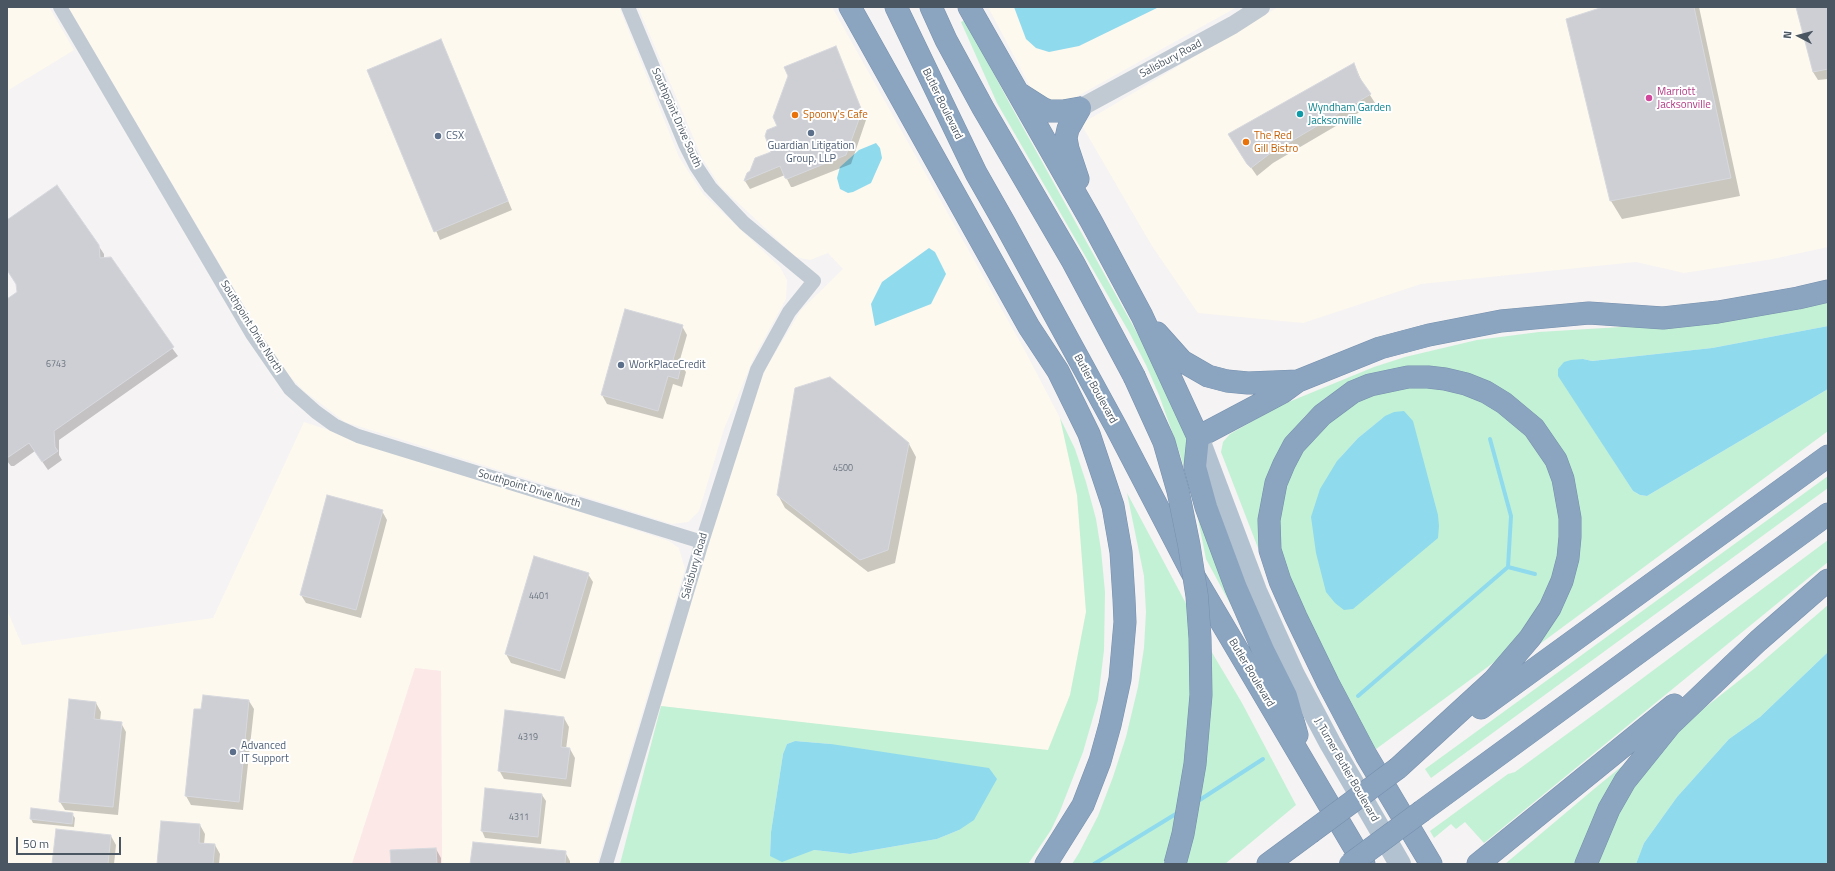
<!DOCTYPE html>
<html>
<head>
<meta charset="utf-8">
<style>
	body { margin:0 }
	#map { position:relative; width:1835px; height:871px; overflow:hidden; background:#f5f3f3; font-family:"Titillium Web",sans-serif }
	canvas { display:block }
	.frame { position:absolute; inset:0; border:8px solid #4a5661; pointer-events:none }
	.north { position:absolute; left:1779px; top:16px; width:40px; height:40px; -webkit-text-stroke:3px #fff; paint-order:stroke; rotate:276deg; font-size:11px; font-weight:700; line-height:16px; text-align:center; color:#4a5661 }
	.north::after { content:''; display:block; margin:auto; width:14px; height:18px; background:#4a5661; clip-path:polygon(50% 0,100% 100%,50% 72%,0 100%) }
	.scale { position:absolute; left:16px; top:837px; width:105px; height:18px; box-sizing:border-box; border:2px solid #4a5661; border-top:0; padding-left:5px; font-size:12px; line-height:14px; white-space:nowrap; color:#4a5661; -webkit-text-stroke:3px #fff; paint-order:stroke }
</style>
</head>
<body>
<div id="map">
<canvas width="1835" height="871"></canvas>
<div class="frame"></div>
<div class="north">N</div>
<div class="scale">50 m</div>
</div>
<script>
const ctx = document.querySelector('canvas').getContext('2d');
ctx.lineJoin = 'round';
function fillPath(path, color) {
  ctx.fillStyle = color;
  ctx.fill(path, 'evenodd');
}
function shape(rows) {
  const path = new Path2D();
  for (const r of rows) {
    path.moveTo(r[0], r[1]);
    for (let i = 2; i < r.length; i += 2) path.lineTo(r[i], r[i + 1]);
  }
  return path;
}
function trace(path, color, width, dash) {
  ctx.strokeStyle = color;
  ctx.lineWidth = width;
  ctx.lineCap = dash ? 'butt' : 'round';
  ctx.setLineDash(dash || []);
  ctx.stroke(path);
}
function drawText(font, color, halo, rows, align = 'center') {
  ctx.font = font + ' "Titillium Web",sans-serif';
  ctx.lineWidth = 4;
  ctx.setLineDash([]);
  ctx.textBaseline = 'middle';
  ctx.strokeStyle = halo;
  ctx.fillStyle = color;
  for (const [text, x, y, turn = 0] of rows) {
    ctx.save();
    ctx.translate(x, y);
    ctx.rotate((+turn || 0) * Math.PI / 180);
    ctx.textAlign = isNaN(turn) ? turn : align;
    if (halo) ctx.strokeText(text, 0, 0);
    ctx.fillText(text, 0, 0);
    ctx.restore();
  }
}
fillPath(shape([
	[7,7,49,7,74,50,7,91],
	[68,7,619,7,679,157,703,194,780,267,787,280,786,299,754,357,724,429,699,511,688,522,672,524,345,422,304,391,279,365],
	[638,7,832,7,1023,347,1060,418,1077,495,1086,612,1070,695,1048,751,661,706,738,441,766,368,801,310,843,269,828,253,810,260,796,257,720,186,702,158],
	[988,7,1014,7,1079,46,1159,7,1237,7,1060,106,1034,94],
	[1278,7,1828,7,1828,247,1773,259,1684,273,1636,262,1421,284,1303,323,1198,313,1152,246,1081,124],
	[304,422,669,541,679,548,685,569,597,864,442,864,441,671,415,668,352,864,7,864,7,610,22,645,213,618]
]), '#fdf9ef');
fillPath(shape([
	[415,668,441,671,442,864,352,864]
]), '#fce8e6');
fillPath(shape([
	[965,20,1010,104,1147,351,1189,442,1240,622,1206,559,1197,514,1181,457,1159,395,1146,365,1129,332,997,103,961,22],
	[1828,297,1828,326,1712,348,1592,361,1583,359,1558,369,1559,376,1633,491,1640,495,1647,496,1828,389,1828,431,1529,652,1545,628,1575,502,1492,389,1351,382,1324,399,1304,417,1283,449,1275,592,1221,452,1223,442,1230,434,1279,406,1374,367,1405,357,1477,340,1539,332,1637,326],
	[1392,386,1459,389,1517,421,1549,462,1563,515,1557,574,1527,629,1497,660,1372,752,1283,572,1276,535,1292,460,1337,409],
	[1385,416,1337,461,1358,438],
	[1060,418,1075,449,1086,482,1096,519,1101,550,1105,592,1104,650,1098,700,1083,752,1060,811,1051,830,1028,864,620,864,661,706,1048,750,1070,695,1086,612,1077,495],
	[795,741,831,744,959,830,937,839,850,854,814,850,770,856,771,832,783,754,787,744],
	[1828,476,1828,488,1431,778,1425,769],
	[1127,493,1214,656,1242,703,1296,805,1225,864,1072,864,1079,853,1098,816,1113,777,1126,737,1138,687,1144,648,1146,612,1144,576],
	[1828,540,1828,562,1484,843,1465,822,1456,829,1451,824,1434,838,1430,831,1508,774,1515,772,1604,707],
	[1828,605,1828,652,1760,717,1729,739,1677,797,1644,843,1636,864,1594,864,1615,816,1646,766,1693,717,1755,668],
	[1643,749,1580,864,1505,864,1594,789]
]), '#c3f1d5');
fillPath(shape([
	[1014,7,1159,7,1079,46,1049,52,1036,48,1026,39],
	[876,143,880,148,882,158,871,183,853,192,848,193,840,189,837,178,840,167,859,150],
	[929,248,935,252,946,274,931,304,875,326,871,304,882,282],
	[1828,326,1828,389,1647,496,1640,495,1633,491,1558,376,1558,369,1564,362,1571,360,1583,359,1592,361,1712,348],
	[1404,411,1413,421,1438,515,1439,526,1438,538,1353,609,1344,610,1335,603,1326,592,1316,553,1311,517,1320,489,1337,461,1358,438,1385,416,1394,412],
	[1828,652,1828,864,1636,864,1644,843,1677,797,1729,739,1760,717],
	[795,741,831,744,989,768,997,779,974,820,959,830,937,839,850,854,814,850,782,862,770,856,771,832,783,754,787,744]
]), '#90daee');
fillPath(shape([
	[1606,7,1699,7,1740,196,1622,219,1611,201,1568,20],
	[1797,7,1828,7,1828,79,1818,80,1813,72],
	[441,41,512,210,440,240,368,71],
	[835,47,866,120,851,164,793,187,791,187,785,175,750,189,745,181,748,174,773,152,778,127],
	[1354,64,1363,84,1375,103,1273,163,1257,176,1234,143],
	[7,221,98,245,104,254,104,258,178,356,59,440,59,455,62,460,48,470,35,451,14,466,11,466,7,461,7,300,18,292,17,285,7,270],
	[682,326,687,335,679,363,686,372,682,387,673,384,663,419,607,404,602,395],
	[909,444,916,457,895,563,868,572,785,508,778,495],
	[382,511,387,520,361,618,306,603,301,595],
	[588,574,593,582,565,679,511,663,506,654],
	[249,701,254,709,243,810,191,805,186,796,202,710],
	[96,703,101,712,100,721,121,723,126,732,118,815,65,810,60,802],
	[564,718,569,727,566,749,570,749,575,758,571,787,504,779,499,770],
	[486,789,542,795,546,801,541,844,485,838,482,831],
	[72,814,75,818,74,827,33,823,31,819],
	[200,825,205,834,204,844,215,845,220,854,219,864,158,864],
	[111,836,116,845,114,864,53,864],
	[436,849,441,858,441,864,392,864],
	[565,852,570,861,570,864,471,864]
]), '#0003');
trace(shape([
	[1508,567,1535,574],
	[1358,696,1508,567,1511,516,1490,439],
	[1195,803,1263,759],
	[1094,864,1179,812]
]), '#90daee', 4);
const building = shape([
	[1603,7,1694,7,1731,178,1610,201,1566,19,1603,7],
	[1796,7,1828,7,1828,69,1813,72,1796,7],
	[441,39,508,201,434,232,367,70,441,39],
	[836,46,862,111,846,155,787,179,785,178,780,166,744,181,747,173,750,171,755,158,771,152,765,136,767,130,777,126,773,117,788,76,784,67,836,46],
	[1354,63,1359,77,1371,94,1268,155,1251,168,1247,164,1228,134,1354,63],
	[57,185,99,245,100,258,111,257,174,347,54,431,55,447,58,451,42,462,29,443,7,458,7,299,17,292,16,284,7,270,7,220,57,185],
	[625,309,683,325,673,360,682,362,678,379,668,376,658,411,601,395,625,309],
	[830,377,909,443,888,550,860,560,777,495,795,388,830,377],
	[327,495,383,510,356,610,300,595,327,495],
	[534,556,589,573,560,671,505,654,534,556],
	[203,695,249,700,239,802,185,796,194,709,201,709,203,695],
	[69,699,96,702,94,719,122,722,113,807,59,802,69,699],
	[505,710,564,717,561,747,570,748,566,779,498,771,505,710],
	[485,788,542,794,538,837,481,831,485,788],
	[31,808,73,813,72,824,30,819,31,808],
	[161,821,200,824,199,843,215,844,213,864,157,864,161,821],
	[56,829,111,835,108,864,52,864,56,829],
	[473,842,566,851,565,864,470,864,473,842],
	[436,848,437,864,391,864,390,850,436,848]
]);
fillPath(building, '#cdcfd5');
trace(building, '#d7d9de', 1);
const motorway = shape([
	[850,7,1029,327,1058,371,1089,434,1113,506,1121,552,1124,599,1125,622,1120,679,1110,725,1100,761,1083,805,1046,864],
	[896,7,976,173,1005,224,1116,427,1191,571,1364,864],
	[931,7,946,40,983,108,1073,262,1134,376],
	[969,7,1091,221,1142,316,1198,437],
	[1020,94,1042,108,1049,111,1063,111,1080,108],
	[1078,179,1068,149,1066,138,1068,129,1080,108],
	[1157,333,1182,361,1208,376,1227,381,1248,383,1298,381],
	[1198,437,1283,392,1298,381,1380,348,1429,335,1501,321,1589,313,1663,318,1718,312,1798,298,1828,291],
	[1198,437,1195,467,1206,507,1236,588,1263,650,1286,696,1297,735],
	[1481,708,1828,456],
	[1398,768,1494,680,1530,638,1550,608,1562,581,1568,558,1570,537,1570,518,1563,479,1556,460,1534,428,1504,403,1486,392,1466,384,1445,379,1428,377,1408,377,1370,385,1353,392,1322,415,1294,445,1284,464,1276,483,1269,520,1270,550,1280,581,1296,617,1328,683,1366,755,1431,864],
	[1422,811,1828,514],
	[1268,864,1310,833],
	[1478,864,1674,705],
	[1586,864,1609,809,1625,781,1670,725,1758,641,1828,580]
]);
trace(motorway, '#7690ad', 23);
trace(shape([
	[60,7,252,334,290,389,316,412,334,425,358,436,702,542],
	[606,864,702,542,757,370,789,312,814,281,744,223,710,187,696,166,685,144,628,7]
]), '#c1cad2', 14);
trace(shape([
	[1080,108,1233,25,1261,7]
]), '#c1cad2', 18);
trace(shape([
	[1198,437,1256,591,1294,675,1330,743,1400,864]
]), '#b3c2d1', 22);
trace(motorway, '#8ba5c1', 22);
const motorwayBridge = shape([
	[1134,376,1164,442,1178,491,1189,545,1197,596,1200,638,1201,695,1195,764,1183,834,1175,864],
	[1310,833,1398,768],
	[1350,864,1422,811]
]);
trace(motorwayBridge, '#7690ad', 23, []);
trace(motorwayBridge, '#8ba5c1', 22);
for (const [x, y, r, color] of [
	[1649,98,4,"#d1479c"],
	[1300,114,4,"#0f9aa8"],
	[795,115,4,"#e8710a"],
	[811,133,4,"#5c6f8a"],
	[438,136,4,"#5c6f8a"],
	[1246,142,4,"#e8710a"],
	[621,365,4,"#5c6f8a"],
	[233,752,4,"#5c6f8a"]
]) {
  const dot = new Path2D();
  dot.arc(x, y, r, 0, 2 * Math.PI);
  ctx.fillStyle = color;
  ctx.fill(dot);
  trace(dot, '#fff', 1.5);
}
drawText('9px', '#6b747e', null, [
	["6743",56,365],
	["4500",843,469],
	["4401",539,597],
	["4319",528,738],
	["4311",519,818]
]);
drawText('11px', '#4a5661', '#fff', [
	["Salisbury Road",1171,59,-28],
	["Butler Boulevard",942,104,64],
	["Southpoint Drive South",676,118,66],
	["Southpoint Drive North",251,327,58],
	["Butler Boulevard",1095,389,61],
	["Southpoint Drive North",529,489,17],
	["Salisbury Road",695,566,-74],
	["Butler Boulevard",1251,673,59],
	["J. Turner Butler Boulevard",1346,770,60]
]);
drawText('11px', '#b23c85', '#fff', [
	["Marriott",1657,92],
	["Jacksonville",1657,105]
], 'left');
drawText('11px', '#0d838f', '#fff', [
	["Wyndham Garden",1308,108],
	["Jacksonville",1308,121]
], 'left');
drawText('11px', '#c56008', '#fff', [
	["Spoony's Cafe",803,115],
	["The Red",1254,136],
	["Gill Bistro",1254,149]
], 'left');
drawText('11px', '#4e5e75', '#fff', [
	["CSX",446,136],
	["Guardian Litigation",811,146,"center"],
	["Group, LLP",811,159,"center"],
	["WorkPlaceCredit",629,365],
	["Advanced",241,746],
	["IT Support",241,759]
], 'left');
</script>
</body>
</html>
